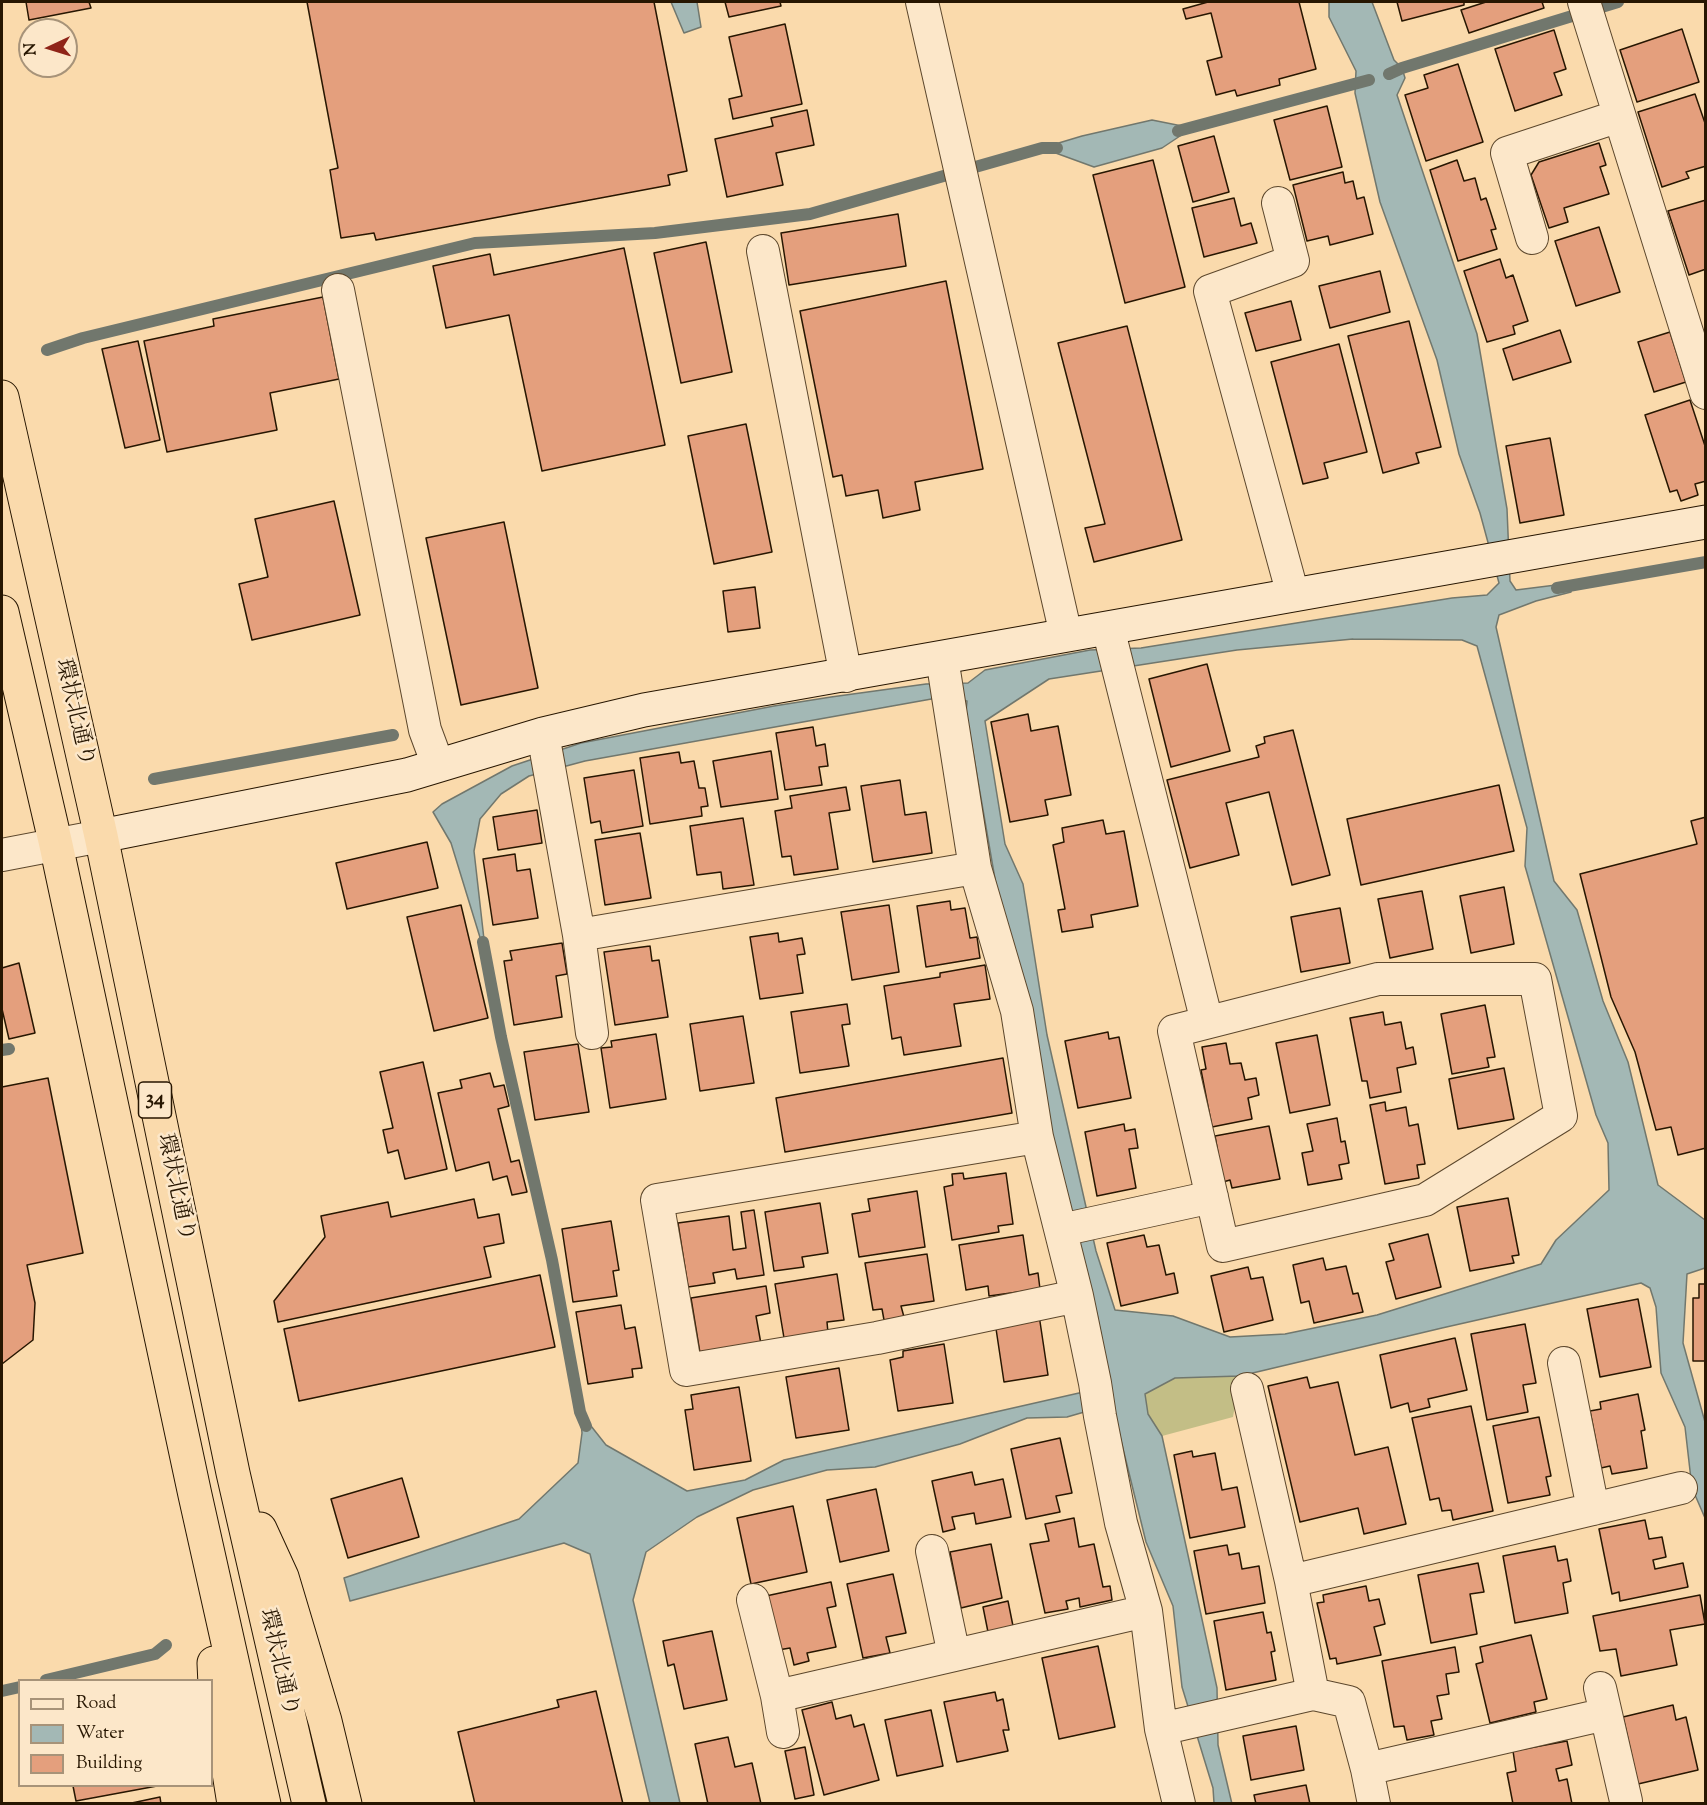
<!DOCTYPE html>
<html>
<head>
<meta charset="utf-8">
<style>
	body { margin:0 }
	#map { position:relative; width:1707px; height:1805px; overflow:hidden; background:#fadaac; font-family:"Sorts Mill Goudy",serif }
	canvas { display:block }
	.frame { position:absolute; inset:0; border:3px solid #271601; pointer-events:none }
	.legend { position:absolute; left:18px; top:1679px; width:195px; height:108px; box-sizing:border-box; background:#fce7c9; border:2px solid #a79379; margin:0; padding:8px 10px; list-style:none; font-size:18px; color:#271601 }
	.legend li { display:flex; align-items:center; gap:12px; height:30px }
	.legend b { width:30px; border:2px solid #a79379 }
	.north { position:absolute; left:18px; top:18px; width:60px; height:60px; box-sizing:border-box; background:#fce7c9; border:2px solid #a79379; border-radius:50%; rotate:266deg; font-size:16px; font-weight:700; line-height:24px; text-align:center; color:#271601 }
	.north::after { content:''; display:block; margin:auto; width:21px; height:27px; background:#8f2418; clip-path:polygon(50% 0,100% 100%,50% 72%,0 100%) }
</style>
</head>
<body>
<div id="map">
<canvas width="1707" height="1805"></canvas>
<div class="frame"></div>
<ul class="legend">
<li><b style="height:8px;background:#fce7c9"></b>Road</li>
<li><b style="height:16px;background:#a3b8b5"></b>Water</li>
<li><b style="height:16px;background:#e49f7d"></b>Building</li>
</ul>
<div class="north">N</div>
</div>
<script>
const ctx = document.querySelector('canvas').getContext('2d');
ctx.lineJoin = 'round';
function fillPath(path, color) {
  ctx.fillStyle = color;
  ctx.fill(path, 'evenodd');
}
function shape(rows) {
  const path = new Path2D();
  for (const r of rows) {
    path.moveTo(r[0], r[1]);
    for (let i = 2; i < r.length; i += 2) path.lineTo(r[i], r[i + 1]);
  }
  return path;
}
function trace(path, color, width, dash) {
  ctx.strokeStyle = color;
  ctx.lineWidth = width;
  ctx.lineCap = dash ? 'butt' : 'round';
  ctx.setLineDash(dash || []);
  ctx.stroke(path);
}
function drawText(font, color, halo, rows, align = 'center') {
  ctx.font = font + ' "Sorts Mill Goudy","Noto Serif JP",serif';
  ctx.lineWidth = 5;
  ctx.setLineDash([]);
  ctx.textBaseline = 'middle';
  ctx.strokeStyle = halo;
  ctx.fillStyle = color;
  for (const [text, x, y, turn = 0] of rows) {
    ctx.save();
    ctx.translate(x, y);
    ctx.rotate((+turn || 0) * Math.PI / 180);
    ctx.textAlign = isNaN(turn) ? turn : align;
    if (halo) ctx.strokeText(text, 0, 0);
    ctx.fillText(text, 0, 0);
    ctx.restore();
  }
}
fillPath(shape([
	[1240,1376,1233,1417,1162,1436,1148,1414,1144,1394,1175,1378]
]), '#c3be86');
const water = shape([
	[671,2,697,2,701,27,684,33,671,2],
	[1329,2,1372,2,1394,60,1402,68,1405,78,1397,95,1477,334,1507,509,1510,581,1516,590,1572,583,1571,592,1536,601,1499,615,1496,627,1554,881,1577,910,1603,1001,1628,1062,1658,1185,1705,1220,1705,1268,1687,1274,1683,1343,1705,1422,1705,1518,1692,1488,1685,1427,1661,1373,1656,1307,1650,1288,1641,1283,1442,1328,1240,1376,1175,1378,1145,1394,1148,1414,1162,1436,1217,1688,1218,1745,1232,1804,1214,1803,1213,1788,1182,1687,1173,1606,1146,1542,1113,1408,1105,1406,1067,1417,1027,1418,960,1444,875,1467,827,1470,753,1490,697,1517,646,1552,633,1600,680,1803,650,1803,590,1554,564,1543,350,1601,344,1578,519,1519,578,1463,582,1433,580,1412,606,1445,687,1491,745,1480,784,1460,1079,1393,1105,1391,1111,1386,1097,1314,1080,1256,999,902,966,712,967,701,937,698,585,761,529,776,501,794,480,819,474,851,486,957,451,843,433,812,442,804,512,766,581,743,774,706,831,697,926,684,968,683,985,670,1090,650,1141,648,1452,598,1487,595,1499,583,1480,513,1459,454,1437,360,1380,202,1355,93,1356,71,1329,17,1329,2],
	[1353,639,1462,640,1477,646,1527,828,1525,866,1596,1115,1608,1143,1609,1190,1556,1240,1541,1264,1377,1315,1285,1334,1230,1337,1173,1316,1115,1310,1096,1251,1047,1035,1023,884,1005,844,985,721,1049,679,1237,650,1353,639],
	[1152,120,1192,128,1162,148,1094,167,1042,148,1082,136,1152,120]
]);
fillPath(water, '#a3b8b5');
trace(water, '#71776d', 1.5);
trace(shape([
	[1389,74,1402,68,1618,2],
	[1178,131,1369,80],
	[47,350,83,338,475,243,655,233,810,214,1042,148,1057,148],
	[1557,588,1706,562],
	[154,779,393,735],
	[483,942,501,1037,552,1260,580,1412,586,1426],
	[2,1050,9,1049],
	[46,1680,155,1654,166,1645],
	[2,1691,20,1687]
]), '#71776d', 12);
const building = shape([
	[26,2,89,2,91,8,29,20,26,2],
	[307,2,654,2,687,171,668,175,670,185,376,240,374,233,341,238,330,170,338,168,307,2],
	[725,2,780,2,781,6,729,17,725,2],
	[1208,2,1299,2,1316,69,1279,79,1280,85,1237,96,1235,90,1216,95,1207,61,1222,57,1211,13,1186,19,1183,9,1208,2],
	[1397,2,1464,2,1464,5,1402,21,1397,2],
	[1486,2,1542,2,1544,8,1469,33,1461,10,1486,2],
	[785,24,802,104,733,119,729,99,742,96,729,37,785,24],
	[1682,29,1699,82,1637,102,1620,50,1682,29],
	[1554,30,1566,69,1554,73,1562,95,1515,111,1495,49,1554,30],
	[1458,64,1483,142,1426,161,1405,95,1428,88,1424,75,1458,64],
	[1695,94,1706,126,1706,166,1686,172,1689,178,1662,187,1638,112,1695,94],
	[1327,106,1342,167,1290,180,1274,120,1327,106],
	[807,110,814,145,776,153,783,185,727,197,715,139,773,126,771,118,807,110],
	[1214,136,1229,192,1193,202,1178,146,1214,136],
	[1599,143,1606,165,1600,167,1609,194,1564,208,1568,222,1549,228,1531,175,1539,162,1599,143],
	[1153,160,1185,287,1125,303,1093,175,1153,160],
	[1457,160,1464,181,1475,178,1481,200,1486,198,1496,229,1491,230,1497,249,1458,261,1430,170,1457,160],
	[1343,172,1345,183,1353,181,1357,199,1364,197,1373,234,1330,245,1328,236,1307,241,1293,185,1343,172],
	[1234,198,1241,226,1251,223,1257,243,1204,257,1192,208,1234,198],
	[1706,200,1706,269,1689,275,1668,211,1706,200],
	[898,214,906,266,789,285,781,233,898,214],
	[1599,227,1620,292,1576,306,1555,241,1599,227],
	[706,242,732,372,681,383,654,253,706,242],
	[624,248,665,445,542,471,509,315,446,328,433,266,490,254,494,275,624,248],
	[1500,259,1506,278,1513,275,1528,321,1513,326,1515,334,1487,342,1464,271,1500,259],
	[1380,271,1390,312,1330,328,1319,286,1380,271],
	[946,281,983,469,915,482,920,510,883,518,878,490,846,496,842,475,833,477,800,311,946,281],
	[323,297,339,379,270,393,277,430,167,452,144,341,214,326,213,319,323,297],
	[1291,301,1301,340,1256,351,1245,313,1291,301],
	[1409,321,1441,447,1416,453,1419,463,1383,473,1348,336,1409,321],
	[1127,326,1182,540,1094,562,1085,528,1105,524,1058,343,1127,326],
	[1560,330,1571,362,1513,380,1503,349,1560,330],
	[1670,332,1686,382,1654,392,1638,342,1670,332],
	[138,341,160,440,125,448,102,349,138,341],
	[1339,344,1367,452,1324,463,1328,478,1303,484,1271,362,1339,344],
	[1690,400,1706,449,1706,481,1695,484,1698,495,1681,501,1677,490,1670,492,1645,415,1690,400],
	[746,424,772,552,714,564,688,436,746,424],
	[1550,438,1564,515,1520,523,1506,446,1550,438],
	[334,501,360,615,252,640,239,584,268,577,255,519,334,501],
	[504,522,538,688,461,705,426,538,504,522],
	[755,587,760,628,728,632,723,591,755,587],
	[1207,664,1230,751,1171,767,1149,679,1207,664],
	[1028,714,1031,731,1058,726,1071,795,1045,800,1048,815,1010,822,991,722,1028,714],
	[813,727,816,746,825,744,828,766,819,767,822,785,785,790,776,733,813,727],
	[1293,730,1330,875,1292,885,1269,792,1226,803,1239,855,1190,868,1167,780,1259,757,1256,746,1265,743,1264,737,1293,730],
	[771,751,778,799,721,807,713,761,771,751],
	[679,752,681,763,694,761,699,788,705,788,708,806,701,807,702,816,650,824,640,758,679,752],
	[634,770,643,826,602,833,600,821,591,823,584,778,634,770],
	[900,780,905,815,926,812,932,853,873,862,861,786,900,780],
	[1499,785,1514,851,1361,885,1347,819,1499,785],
	[846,787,850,810,829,813,838,869,794,875,791,856,782,857,775,811,792,808,790,796,846,787],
	[537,810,542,843,498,850,493,817,537,810],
	[1706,817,1706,1148,1678,1155,1671,1127,1656,1130,1635,1052,1611,997,1580,874,1697,844,1691,821,1706,817],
	[743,818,754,885,723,889,721,872,697,875,690,826,743,818],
	[1103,820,1106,834,1124,831,1138,906,1091,915,1093,927,1062,932,1058,910,1065,909,1053,845,1064,842,1062,828,1103,820],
	[640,833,651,898,605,905,595,840,640,833],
	[427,842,438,888,347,909,336,863,427,842],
	[515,854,517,871,530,869,538,918,493,925,483,859,515,854],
	[1504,887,1514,944,1471,953,1460,896,1504,887],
	[1422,891,1433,949,1390,958,1378,899,1422,891],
	[950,901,951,910,965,908,970,938,977,937,980,958,926,967,917,906,950,901],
	[461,905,488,1018,434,1031,407,917,461,905],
	[889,905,899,972,852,980,841,912,889,905],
	[1340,908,1350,963,1301,972,1291,917,1340,908],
	[778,933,779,942,802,938,805,954,797,955,803,993,760,999,750,937,778,933],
	[562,943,567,974,556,976,562,1017,514,1025,504,961,512,960,510,951,562,943],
	[650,946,652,961,659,960,668,1017,615,1025,604,952,650,946],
	[19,963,35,1033,9,1039,2,1009,2,968,19,963],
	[985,965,990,999,954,1004,961,1046,904,1055,901,1037,892,1039,884,986,940,977,940,973,985,965],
	[847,1004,850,1024,842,1025,849,1066,800,1073,791,1012,847,1004],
	[1485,1005,1495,1057,1487,1058,1489,1067,1452,1074,1441,1014,1485,1005],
	[1383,1012,1385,1025,1401,1022,1406,1049,1413,1047,1416,1064,1397,1068,1401,1092,1370,1098,1367,1081,1362,1081,1350,1018,1383,1012],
	[743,1016,754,1083,700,1091,690,1024,743,1016],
	[1108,1032,1109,1039,1119,1037,1131,1098,1078,1108,1065,1041,1108,1032],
	[656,1034,666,1099,610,1108,601,1048,612,1047,611,1041,656,1034],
	[1317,1035,1330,1105,1290,1113,1276,1043,1317,1035],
	[1226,1043,1230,1064,1241,1063,1245,1080,1256,1078,1259,1095,1248,1098,1252,1119,1212,1127,1201,1070,1206,1069,1202,1047,1226,1043],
	[578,1044,589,1112,535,1120,524,1052,578,1044],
	[1003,1058,1012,1113,785,1152,776,1098,1003,1058],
	[423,1062,447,1169,405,1179,398,1150,388,1153,383,1130,393,1128,380,1072,423,1062],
	[1504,1068,1514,1119,1458,1129,1449,1079,1504,1068],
	[490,1073,494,1087,504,1085,509,1106,498,1109,511,1162,519,1160,527,1192,512,1195,507,1176,493,1180,489,1162,456,1171,438,1093,462,1088,460,1080,490,1073],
	[48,1078,83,1253,27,1265,35,1303,33,1340,2,1364,2,1087,48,1078],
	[1385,1102,1386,1111,1406,1107,1409,1126,1418,1124,1425,1164,1417,1165,1419,1178,1385,1184,1370,1105,1385,1102],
	[1337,1118,1341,1142,1345,1141,1349,1163,1339,1165,1342,1179,1308,1185,1302,1153,1313,1151,1307,1124,1337,1118],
	[1124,1124,1125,1131,1135,1129,1138,1148,1129,1149,1136,1188,1097,1196,1085,1132,1124,1124],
	[1269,1126,1280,1179,1232,1188,1230,1180,1223,1182,1215,1136,1269,1126],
	[963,1173,964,1179,1006,1173,1013,1224,998,1226,999,1232,952,1240,944,1187,953,1185,952,1174,963,1173],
	[917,1191,925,1247,859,1257,852,1214,870,1211,868,1199,917,1191],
	[1508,1198,1519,1255,1512,1256,1514,1263,1470,1271,1457,1207,1508,1198],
	[474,1199,478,1218,499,1214,504,1243,484,1247,491,1277,278,1322,274,1301,325,1237,321,1216,388,1202,391,1217,474,1199],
	[820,1203,828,1253,802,1257,804,1267,774,1271,765,1212,820,1203],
	[754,1210,764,1275,737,1279,735,1269,713,1273,715,1283,688,1287,678,1223,729,1216,733,1250,746,1248,741,1212,754,1210],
	[611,1221,619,1270,613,1271,617,1296,573,1302,562,1229,611,1221],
	[1428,1234,1441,1287,1396,1299,1386,1262,1394,1260,1389,1244,1428,1234],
	[1023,1235,1029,1275,1038,1273,1040,1289,989,1296,988,1286,966,1290,959,1245,1023,1235],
	[1144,1235,1147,1247,1159,1245,1166,1275,1174,1273,1178,1293,1121,1306,1107,1243,1144,1235],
	[927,1254,934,1301,901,1306,904,1317,884,1320,882,1309,873,1310,865,1263,927,1254],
	[1323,1258,1326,1270,1346,1266,1353,1294,1358,1293,1363,1312,1314,1323,1309,1301,1301,1303,1293,1265,1323,1258],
	[1248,1267,1251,1279,1263,1277,1273,1320,1224,1332,1211,1276,1248,1267],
	[837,1274,844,1320,827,1322,828,1333,785,1344,775,1284,837,1274],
	[540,1275,555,1347,299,1401,284,1329,540,1275],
	[1699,1284,1706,1284,1706,1361,1693,1361,1693,1298,1699,1298,1699,1284],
	[766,1286,770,1313,756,1316,761,1344,700,1353,691,1298,766,1286],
	[1638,1299,1651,1367,1600,1377,1587,1309,1638,1299],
	[621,1305,625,1329,635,1327,642,1368,632,1369,633,1377,588,1384,576,1312,621,1305],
	[1039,1315,1048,1375,1004,1382,995,1322,1039,1315],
	[1525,1324,1536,1383,1523,1385,1528,1412,1487,1420,1471,1334,1525,1324],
	[1455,1338,1467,1390,1428,1399,1430,1407,1410,1412,1408,1403,1391,1408,1380,1355,1455,1338],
	[944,1344,953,1403,898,1411,890,1360,903,1357,903,1351,944,1344],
	[839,1368,849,1430,796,1438,786,1377,839,1368],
	[1307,1377,1310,1388,1338,1382,1355,1455,1388,1447,1406,1524,1364,1534,1358,1508,1300,1522,1268,1386,1307,1377],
	[739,1387,751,1461,694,1470,685,1410,693,1409,691,1395,739,1387],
	[1638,1394,1645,1430,1641,1431,1647,1468,1612,1474,1610,1466,1601,1468,1590,1411,1601,1409,1600,1402,1638,1394],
	[1471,1406,1493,1511,1453,1520,1451,1510,1442,1511,1439,1498,1430,1500,1412,1418,1471,1406],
	[1539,1417,1551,1476,1546,1477,1550,1495,1508,1503,1493,1426,1539,1417],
	[1060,1438,1072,1493,1056,1496,1060,1512,1026,1519,1011,1449,1060,1438],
	[1192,1451,1193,1457,1215,1453,1222,1490,1237,1487,1245,1527,1190,1538,1174,1455,1192,1451],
	[972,1472,975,1485,1003,1479,1011,1517,976,1524,974,1513,952,1517,955,1529,943,1532,932,1481,972,1472],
	[402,1478,419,1537,348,1558,331,1499,402,1478],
	[876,1489,889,1551,840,1562,827,1500,876,1489],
	[793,1506,807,1572,751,1584,737,1518,793,1506],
	[1074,1518,1079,1547,1094,1544,1103,1587,1110,1586,1112,1600,1080,1607,1079,1598,1066,1601,1068,1609,1045,1613,1030,1544,1049,1541,1045,1524,1074,1518],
	[1645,1520,1649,1539,1662,1537,1666,1557,1653,1560,1655,1569,1683,1563,1688,1587,1620,1601,1619,1592,1612,1594,1599,1529,1645,1520],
	[991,1544,1002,1598,961,1608,950,1552,991,1544],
	[1227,1545,1229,1555,1239,1553,1242,1569,1259,1566,1265,1603,1206,1614,1194,1551,1227,1545],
	[1555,1546,1558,1561,1567,1559,1571,1581,1563,1583,1568,1613,1515,1623,1503,1556,1555,1546],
	[1478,1563,1484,1592,1470,1594,1477,1634,1431,1643,1418,1575,1478,1563],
	[893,1574,906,1633,886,1637,890,1653,863,1658,847,1584,893,1574],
	[831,1582,836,1606,827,1608,836,1647,807,1653,809,1661,794,1665,790,1648,778,1650,766,1596,831,1582],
	[1366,1586,1369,1601,1379,1599,1385,1624,1374,1627,1381,1655,1337,1664,1336,1658,1330,1659,1317,1603,1324,1602,1323,1595,1366,1586],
	[1700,1595,1705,1624,1670,1630,1677,1665,1621,1676,1616,1649,1600,1651,1593,1616,1700,1595],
	[1008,1601,1013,1626,988,1632,983,1607,1008,1601],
	[1263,1612,1267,1633,1271,1632,1275,1651,1271,1652,1276,1680,1226,1690,1214,1621,1263,1612],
	[712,1631,727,1700,684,1709,674,1664,668,1666,663,1641,712,1631],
	[1531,1635,1547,1699,1534,1702,1536,1712,1490,1723,1476,1664,1483,1662,1480,1647,1531,1635],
	[1098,1646,1115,1727,1059,1739,1042,1658,1098,1646],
	[1455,1647,1459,1672,1446,1674,1449,1694,1437,1696,1442,1719,1431,1721,1434,1735,1407,1740,1404,1726,1394,1727,1382,1661,1455,1647],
	[596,1691,623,1804,475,1804,458,1732,559,1707,557,1700,596,1691],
	[995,1692,997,1701,1003,1699,1009,1730,1003,1730,1008,1751,957,1762,944,1702,995,1692],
	[832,1702,836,1719,851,1715,854,1727,864,1724,879,1780,824,1795,802,1710,832,1702],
	[1673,1705,1676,1720,1686,1717,1698,1770,1638,1784,1623,1717,1673,1705],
	[931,1710,943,1766,897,1776,885,1720,931,1710],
	[1296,1726,1304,1770,1251,1780,1243,1736,1296,1726],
	[728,1737,735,1767,752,1763,761,1804,708,1804,695,1744,728,1737],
	[1567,1741,1572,1765,1556,1769,1559,1781,1567,1779,1572,1804,1513,1804,1507,1773,1516,1771,1513,1751,1567,1741],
	[805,1747,814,1795,795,1799,785,1751,805,1747],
	[1306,1785,1310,1804,1256,1804,1254,1795,1306,1785],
	[73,1786,157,1786,76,1801,73,1786],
	[160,1797,161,1804,127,1804,160,1797]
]);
fillPath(building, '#e49f7d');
trace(building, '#271601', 1.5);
const street = shape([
	[922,2,1066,635],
	[1584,2,1706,393],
	[1278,203,1293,261,1210,291,1293,595],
	[1532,238,1507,153,1619,116],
	[763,251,846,676],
	[338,290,425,730,438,765],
	[1108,628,1207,1022],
	[942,658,975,868,1017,1011,1037,1137,1077,1296,1095,1383,1100,1416,1121,1523,1146,1611,1161,1729,1179,1804],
	[543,734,579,935,592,1033],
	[2,855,101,836],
	[579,935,975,868],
	[1378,979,1535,979,1561,1116,1425,1200,1223,1246,1174,1031,1378,979],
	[1037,1137,657,1200,686,1370,877,1338,1077,1296],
	[1061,1230,1212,1197],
	[1564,1363,1593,1509],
	[1247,1389,1291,1581,1313,1694],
	[932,1551,954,1655],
	[1291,1581,1681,1488],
	[753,1600,777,1696,783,1732],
	[1600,1688,1626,1801],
	[777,1696,1146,1611],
	[1161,1729,1313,1694,1349,1702,1367,1769,1374,1804],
	[1367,1769,1606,1714]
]);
const secondary = shape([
	[101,836,407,775,543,734,644,710,1706,522]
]);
const highway = shape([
	[2,397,101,836,233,1473,309,1804],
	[2,612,56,845,195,1495,264,1804],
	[260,1529,282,1577,325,1721,345,1804],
	[214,1663,215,1685,234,1804]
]);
trace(street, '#5c472c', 34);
trace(secondary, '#271601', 35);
trace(highway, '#271601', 35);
trace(street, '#fce7c9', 32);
trace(secondary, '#fce7c9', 33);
trace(highway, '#fadaac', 33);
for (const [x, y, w] of [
	[155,1100,33]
]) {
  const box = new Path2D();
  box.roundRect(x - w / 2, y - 18, w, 36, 4.5);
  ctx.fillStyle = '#fce7c9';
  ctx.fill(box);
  trace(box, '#271601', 1.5);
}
drawText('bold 21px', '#271601', null, [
	["34",155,1100]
]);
drawText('22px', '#271601', '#fce7c9', [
	["環状北通り",73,713,77],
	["環状北通り",174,1188,78],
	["環状北通り",277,1663,77]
]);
</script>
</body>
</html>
